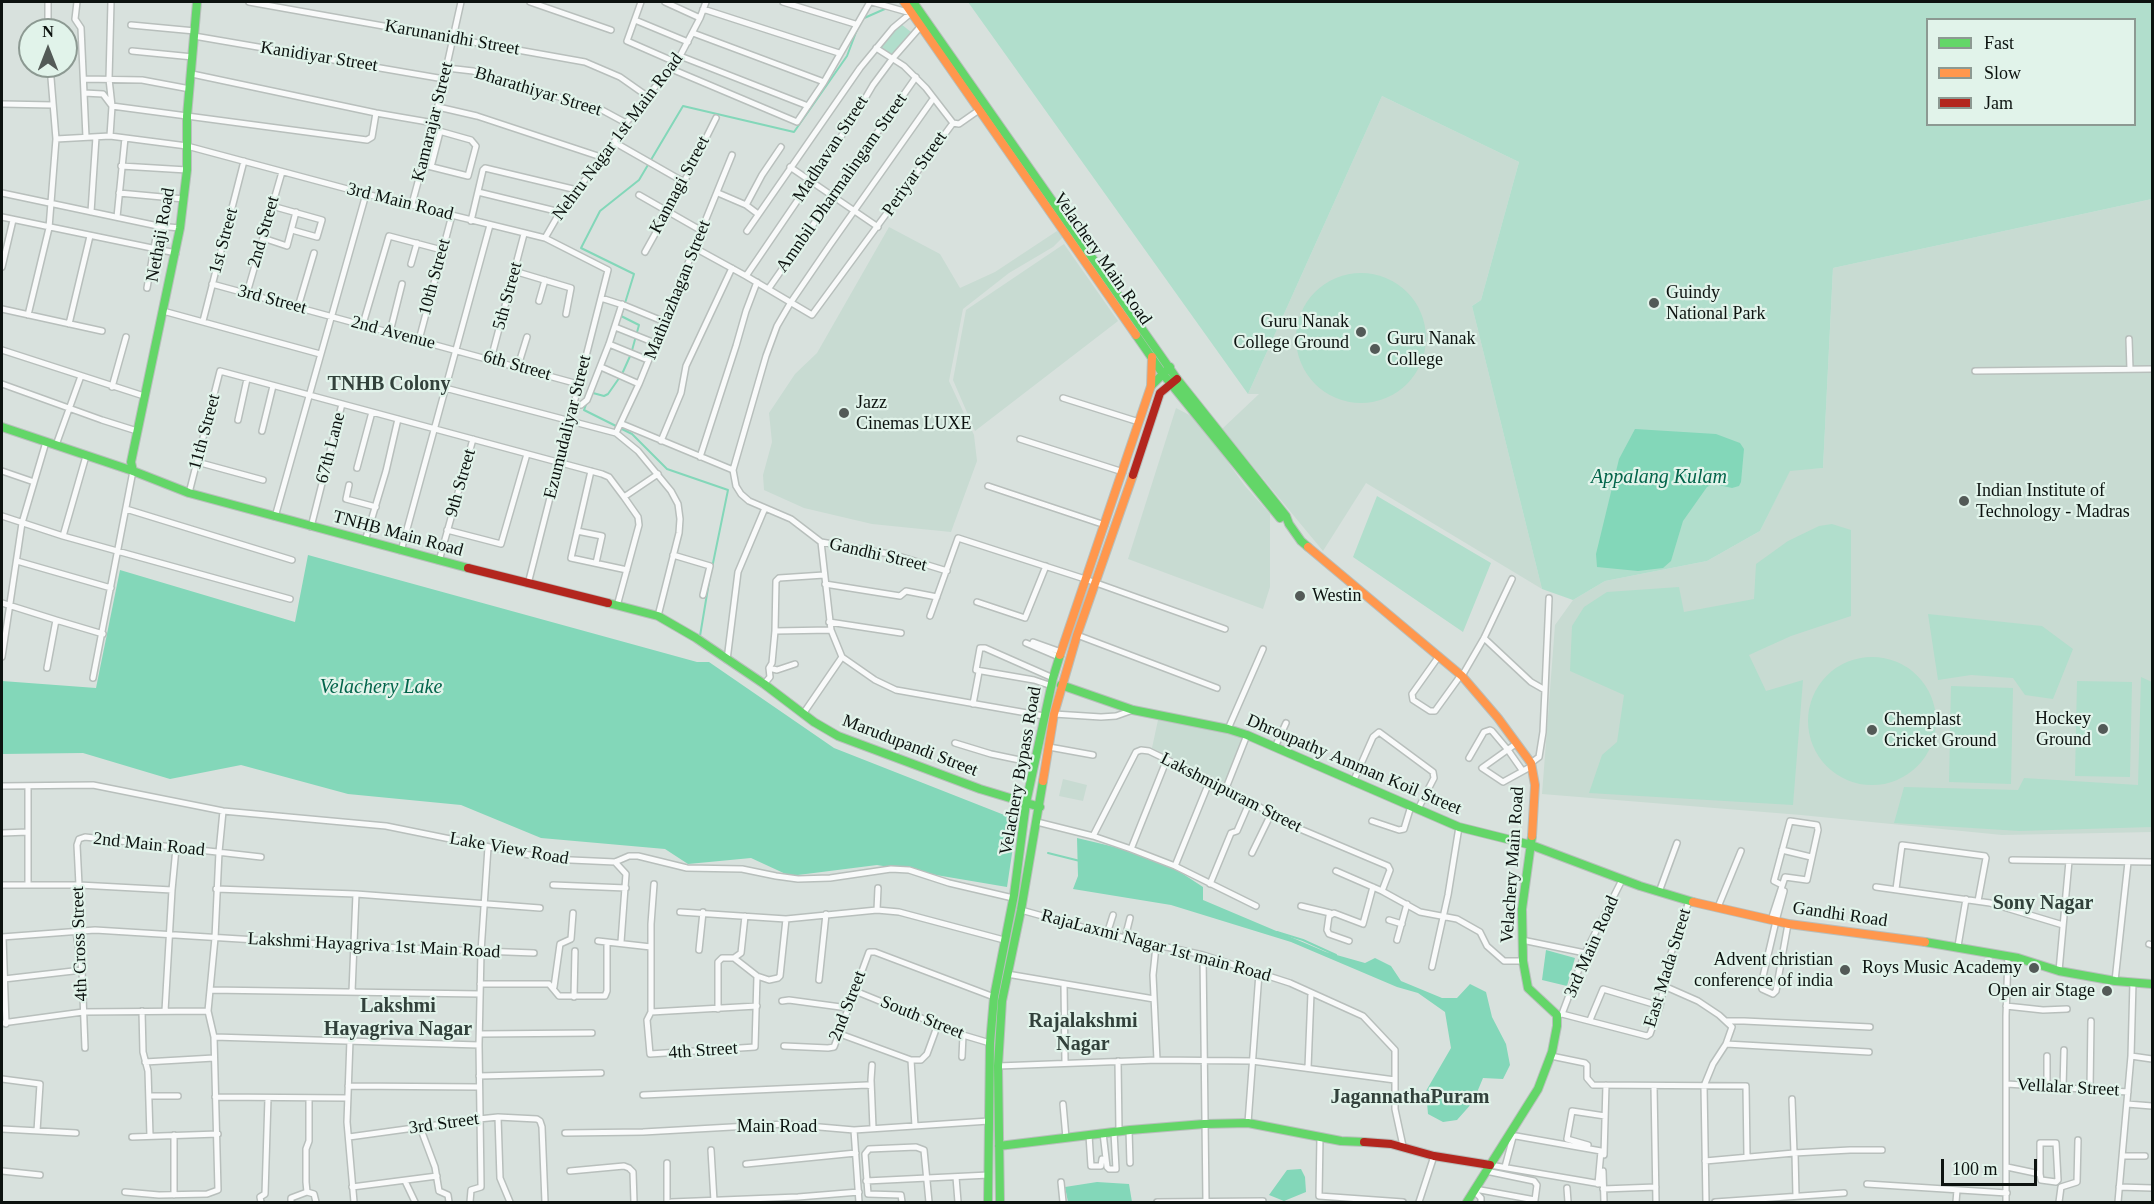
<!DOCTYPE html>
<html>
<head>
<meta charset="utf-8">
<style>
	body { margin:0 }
	#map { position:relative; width:2154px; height:1204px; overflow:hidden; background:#d8e1dd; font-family:"Times New Roman",serif }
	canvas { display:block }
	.frame { position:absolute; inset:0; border:3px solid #0c120f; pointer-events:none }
	.legend { position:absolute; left:1926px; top:18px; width:210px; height:108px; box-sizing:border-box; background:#e1f3ea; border:2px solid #8c9992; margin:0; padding:8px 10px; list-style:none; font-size:18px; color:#0c120f }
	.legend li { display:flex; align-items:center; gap:12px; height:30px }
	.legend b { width:30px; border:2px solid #8c9992 }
	.north { position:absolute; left:18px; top:18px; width:60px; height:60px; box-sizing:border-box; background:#e1f3ea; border:2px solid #8c9992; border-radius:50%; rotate:0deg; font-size:16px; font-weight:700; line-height:24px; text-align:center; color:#0c120f }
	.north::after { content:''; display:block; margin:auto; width:21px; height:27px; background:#535a57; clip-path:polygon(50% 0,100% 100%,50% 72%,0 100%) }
	.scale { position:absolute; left:1941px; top:1159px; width:96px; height:27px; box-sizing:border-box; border:3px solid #0c120f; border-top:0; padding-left:8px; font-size:18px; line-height:21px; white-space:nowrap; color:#0c120f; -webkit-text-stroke:4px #e1f3ea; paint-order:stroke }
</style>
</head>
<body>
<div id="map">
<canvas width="2154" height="1204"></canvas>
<div class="frame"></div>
<ul class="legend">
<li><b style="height:8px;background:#63d668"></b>Fast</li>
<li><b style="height:8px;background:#ff974d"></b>Slow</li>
<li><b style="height:8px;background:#b3261e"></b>Jam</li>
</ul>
<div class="north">N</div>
<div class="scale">100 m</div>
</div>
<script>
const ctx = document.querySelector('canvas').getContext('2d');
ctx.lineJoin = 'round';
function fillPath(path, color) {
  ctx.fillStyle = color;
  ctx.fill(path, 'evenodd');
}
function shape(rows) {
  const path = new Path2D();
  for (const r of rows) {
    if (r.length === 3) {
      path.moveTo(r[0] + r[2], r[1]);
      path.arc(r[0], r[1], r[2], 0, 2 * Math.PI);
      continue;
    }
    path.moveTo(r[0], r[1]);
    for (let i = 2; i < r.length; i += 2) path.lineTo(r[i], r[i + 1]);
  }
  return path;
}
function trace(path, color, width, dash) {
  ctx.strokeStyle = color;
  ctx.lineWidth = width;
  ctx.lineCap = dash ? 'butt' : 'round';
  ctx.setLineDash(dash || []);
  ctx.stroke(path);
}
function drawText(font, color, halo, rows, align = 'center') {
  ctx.font = font + ' "Times New Roman",serif';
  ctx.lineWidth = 4.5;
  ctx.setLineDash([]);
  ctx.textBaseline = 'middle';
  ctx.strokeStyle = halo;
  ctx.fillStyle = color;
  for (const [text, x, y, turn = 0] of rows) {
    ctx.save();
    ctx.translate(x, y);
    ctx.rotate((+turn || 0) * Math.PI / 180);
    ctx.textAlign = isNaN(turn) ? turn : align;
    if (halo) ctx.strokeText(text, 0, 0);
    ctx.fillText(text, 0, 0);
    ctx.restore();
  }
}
fillPath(shape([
	[1382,96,1519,162,1481,300,1472,306,1542,589,1366,483,1323,551,1222,429,1259,394,1248,394],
	[2152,199,2152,832,2002,835,1801,815,1542,794,1555,625,1573,600,1605,581,1707,561,1760,531,1790,470,1823,468,1833,268],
	[889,227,940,254,960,288,995,272,1057,231,1063,237,1053,247,1009,273,963,309,949,381,974,435,977,461,951,532,872,524,804,508,764,490,763,475,772,442,769,413,795,374,817,353],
	[1064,244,1118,321,975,431,953,380,966,310],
	[1176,408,1197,419,1245,486,1270,514,1270,587,1263,609,1128,559],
	[1158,720,1249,736,1226,783,1152,748],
	[1063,779,1087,785,1083,801,1059,796]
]), '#c8dbd2');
fillPath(shape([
	[968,2,2152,2,2152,199,1833,268,1823,468,1790,471,1760,531,1707,561,1605,581,1573,600,1542,589,1472,306,1481,300,1519,162,1382,96,1248,394],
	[1928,20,2134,20,2134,124,1928,124],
	[901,24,911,32,892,55,878,47],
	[1361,338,65],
	[1377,496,1491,563,1463,632,1353,557],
	[1832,524,1851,530,1851,616,1791,636,1749,655,1766,691,1803,680,1793,805,1589,793,1602,755,1617,742,1624,695,1570,671,1572,626,1584,607,1607,592,1679,587,1684,612,1754,599,1756,564,1788,541,1819,526],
	[1928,614,2042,626,2073,649,2053,699,2025,695,2013,678,1971,675,1938,680],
	[1872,721,64],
	[2141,677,2152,682,2152,827,2019,831,1894,823,1904,787,2018,790,2024,778,2138,785],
	[2077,681,2132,682,2130,777,2075,776],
	[1951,686,2013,688,2011,784,1949,782]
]), '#b1decc');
fillPath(shape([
	[1635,429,1716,434,1740,443,1744,449,1741,482,1739,486,1732,488,1714,484,1707,487,1683,521,1671,561,1663,568,1638,571,1597,567,1596,554,1619,459],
	[308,555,697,662,709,662,834,748,1017,820,1007,887,877,865,790,876,751,858,688,864,665,849,541,838,461,805,348,794,241,765,170,779,83,753,2,754,2,681,96,688,120,570,295,622],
	[1077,838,1119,848,1177,870,1203,887,1203,900,1326,952,1365,963,1375,958,1391,966,1401,981,1442,998,1457,998,1470,984,1486,992,1492,1017,1506,1044,1510,1065,1503,1079,1483,1078,1473,1102,1457,1120,1443,1122,1428,1114,1426,1091,1451,1048,1445,1012,1418,993,1397,987,1291,942,1171,905,1073,889,1078,876],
	[1546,950,1575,958,1567,986,1542,980],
	[1301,1169,1305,1177,1306,1192,1284,1201,1269,1195,1287,1170],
	[1097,1182,1129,1184,1132,1202,1068,1202,1065,1187]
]), '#83d7b9');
trace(shape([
	[862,19,887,8],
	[591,394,593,393,604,396,608,394,622,374,631,354,639,325,621,316,634,274,581,248,600,211,639,180,683,106,794,132,847,56,858,27],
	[587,402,584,410,632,434,667,469,728,490,712,568],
	[700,636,710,576],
	[1048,853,1080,861],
	[1277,932,1303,940,1336,955]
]), '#83d7b9', 2);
const street = shape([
	[77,2,75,19,81,28,86,137],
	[111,2,109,79,112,106,110,136,187,146,366,194,545,238,608,270,528,584],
	[249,2,585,62,620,77,647,96],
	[530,2,611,30],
	[641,2,627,41,675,62],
	[665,2,700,18],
	[783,2,855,24],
	[872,2,911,13],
	[703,9,839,53],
	[635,20,688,42],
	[131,25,195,31],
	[48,30,48,2],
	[693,33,824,82],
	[194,36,444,79],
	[876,48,904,66,926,88,953,123,959,124,979,110],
	[132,51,193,57],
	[680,56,808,106],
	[447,68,473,71,602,110,626,123],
	[669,68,797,122,824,82,870,2],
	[192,74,376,113,434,123],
	[84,79,142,80,190,89],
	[84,93,103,94,112,106,367,140,372,137,376,113],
	[933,99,830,245,791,302,777,326,766,356,733,470,736,486,741,494,749,501,791,519,821,542,895,555,947,571],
	[2,104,53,105],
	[438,107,477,116,601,157],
	[56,139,110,136],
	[614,142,684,182],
	[424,165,468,176,476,146,471,140,432,129],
	[121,166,187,170],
	[431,167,440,132],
	[790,167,878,227],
	[478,192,560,212],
	[2,193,158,226,180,228],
	[119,193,184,199],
	[718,193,746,205,758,214],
	[639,195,702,231],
	[412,204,434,123,461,2],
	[746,205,762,175,781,147],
	[272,206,322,220,317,237,292,230],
	[91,212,96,137],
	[2,217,176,253],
	[117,217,125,138],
	[471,221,483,170,485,168,577,190],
	[747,231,860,68,893,28,911,13],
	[263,238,287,246,296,212],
	[545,238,560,212,614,142,626,123,680,56,700,18,706,2],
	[695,248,746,276,812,315,953,123],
	[645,252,684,182,716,118],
	[411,264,417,243],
	[2,267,13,220],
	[514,271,571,288,566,314],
	[746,276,853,119,873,85,893,58,921,26],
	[212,284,578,384],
	[147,288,158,226],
	[769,288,916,77],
	[247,293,282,172],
	[601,298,626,306,665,322],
	[539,301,545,280],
	[298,307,314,253],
	[2,309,102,331],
	[163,311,320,354],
	[28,315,49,228,56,139,50,66],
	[203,321,244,161],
	[69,324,90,236],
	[363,324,389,236,442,250],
	[615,327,655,343],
	[390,332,402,284],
	[2129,339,2130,369],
	[419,340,452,215],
	[609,344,648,360],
	[2,350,144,396],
	[491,359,524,234],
	[518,366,527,337],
	[601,367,639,384],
	[1975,371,2152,369],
	[2,384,102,420,137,431],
	[112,387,126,337],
	[445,388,616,433,638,451,671,491,678,504,680,519,679,533,658,616],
	[1063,398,1139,422],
	[572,405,581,405,587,400,609,344,622,304],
	[238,420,247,379],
	[622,424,733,470],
	[262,431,273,386],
	[616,433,639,384,732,155],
	[1020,439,1123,472],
	[661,441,681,393,686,366,732,268],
	[56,445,81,376],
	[700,457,736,346,746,311,757,282],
	[197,462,263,480],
	[357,468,372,412],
	[2,471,34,482],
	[591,471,571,558,627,570],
	[349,485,346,499,376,507],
	[988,486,1105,525],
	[189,493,220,371,602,474,609,477,624,497,638,517,639,525,617,606],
	[624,497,658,474],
	[126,509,292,560],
	[2,516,63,536,290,599],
	[275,517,366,194],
	[311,527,342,404],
	[447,530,501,544,527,454],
	[577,531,602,536,596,563],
	[63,536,86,456],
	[365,541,386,471,398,419],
	[821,542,831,630,842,657,875,680,896,690,1044,716],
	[401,551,490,225],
	[673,555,710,566,703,595],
	[17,561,111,588],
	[439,561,473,439],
	[825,584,900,596,906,591,937,597],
	[977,602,1025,618,1046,566],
	[2,603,56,620,47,668],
	[930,616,958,538,1085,579,1225,629],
	[56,620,103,634],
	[829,622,901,633],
	[775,631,831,630],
	[1077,635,1217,688],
	[1484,638,1531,682,1545,690,1543,732,1539,757,1531,763],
	[1033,642,1061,652],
	[1026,643,1059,657],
	[1439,656,1412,694,1413,700,1430,711,1435,711,1461,675],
	[2,657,22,523,46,442],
	[727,660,738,572,765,508],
	[769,668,777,670,795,664],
	[1462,676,1484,638,1512,579],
	[93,678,133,471],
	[764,684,770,677,769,668,772,663,775,631,776,581,779,578,824,575],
	[1052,686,1034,680,976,670,980,648,985,648,1053,678],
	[1545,690,1549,598],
	[973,704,979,672],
	[803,714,842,657],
	[1054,714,1101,717,1116,716,1133,710],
	[1228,729,1263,649],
	[955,743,991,754,1034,763],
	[1517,743,1482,768,1503,782,1532,766],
	[1049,747,1093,755],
	[1275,747,1286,723],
	[1469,758,1484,732,1490,730,1492,731,1508,750,1522,770],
	[1353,782,1373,737,1379,732,1433,772,1434,778,1418,809],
	[2,786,93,785,223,811,386,826,549,859,615,862,629,856,638,856,687,868,742,869,776,876,798,879,830,878,891,869,909,870,949,883,1013,898],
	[28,786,28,832],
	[1226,788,1247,735],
	[1372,821,1399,830,1404,829,1411,806],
	[1037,822,1093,836,1131,849,1175,866,1256,906],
	[2,833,28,832,28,884],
	[1093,836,1136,752,1141,750,1149,751,1226,788,1293,826,1388,866,1390,870,1382,891],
	[1131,849,1167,759],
	[1782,850,1811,857],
	[1252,853,1271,814],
	[2012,860,2152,862],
	[615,862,626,874,621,942],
	[1175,866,1210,780],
	[1336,871,1382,891,1420,912,1457,919,1480,932,1487,946,1504,961,1523,961],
	[654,884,651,924,651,1012,647,1020,650,1054,755,1047,757,976],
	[1210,884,1231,833,1237,831,1250,801],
	[2,885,79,885,172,890],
	[553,885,626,888],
	[1876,887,1990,903,2063,925],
	[216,889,356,894],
	[1896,889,1902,845,1985,856,1986,858,1978,901],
	[1659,892,1677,843],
	[1301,906,1330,913],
	[1718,907,1741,851],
	[877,910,878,888],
	[1021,910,1107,934,1203,955,1290,983,1363,1016,1395,1050,1395,1109,1403,1146],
	[680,912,786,919,877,910,899,912,1004,940],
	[1389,920,1402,924],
	[1771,920,1785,877,1807,880,1818,830,1817,825,1790,821,1774,881,1782,885],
	[1776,921,1761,985,1762,989,1773,994,1776,991,1788,924],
	[1776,921,1784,891],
	[1107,934,1113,915],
	[2,937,95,930,353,946,534,953],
	[3,937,6,1024],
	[1125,938,1130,918],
	[1397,940,1407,904],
	[1522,940,1585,953],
	[598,941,651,947],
	[1349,941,1329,934,1327,930,1329,916,1334,913,1363,924,1373,887],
	[2149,944,2152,945],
	[1156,946,1153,975,1157,1060],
	[1958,946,1966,899],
	[699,950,703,912],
	[1203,955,1206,1201],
	[734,958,757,976,769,980,778,978,780,976,786,919],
	[734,958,741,953,745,916],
	[1432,967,1448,895,1459,827],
	[2059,971,2069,861],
	[1007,974,1154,999],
	[4,979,82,970],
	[819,980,826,914],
	[2115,981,2128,862],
	[480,984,549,984,559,996,605,996,607,991,607,942],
	[1064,984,1065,1062],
	[1664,986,1698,1001,1719,1015,1732,1027,1726,1044,1713,1064,1704,1086,1706,1202],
	[554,987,560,944,571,939,573,913],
	[210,990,480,994],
	[855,991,963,1035,990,1043],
	[352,992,356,894,540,908],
	[574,997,575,951],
	[782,1001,789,1000,848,1008],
	[2006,1006,2043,1010,2067,1009],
	[718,1009,718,962,722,958,734,958],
	[142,1011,143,1052,148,1071,150,1136],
	[165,1011,172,890,176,848],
	[651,1012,757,1006],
	[1562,1014,1585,953,1622,880],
	[1557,1015,1562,1014,1647,1036,1650,1034,1660,1006,1669,959,1689,901],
	[1590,1020,1603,989,1660,1006],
	[1727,1021,1744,1021,1870,1027],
	[2,1023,83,1012,208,1011],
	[480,1034,592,1033],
	[840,1034,911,1060,921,1060,927,1054,938,1024],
	[214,1037,479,1045],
	[350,1040,347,1122,354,1202],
	[1726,1044,1869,1052],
	[784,1046,828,1048,834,1047,869,952,875,952,994,997],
	[85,1048,82,970,76,932,79,885,77,845,79,839,85,837,261,857],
	[1551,1056,1585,1063,1587,1065,1587,1078,1593,1085,1746,1086,1747,1156],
	[2047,1056,2047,1087],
	[2131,1056,2152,1059],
	[962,1057,963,1035],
	[911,1060,915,1126],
	[1118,1061,1119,1131],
	[145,1062,214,1058],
	[872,1065,871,1080,873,1128],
	[998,1066,1157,1060,1252,1061,1395,1080],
	[1308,1068,1311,993],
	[479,1076,601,1073],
	[2,1079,40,1084,37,1131],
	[2007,1084,2128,1092],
	[348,1086,479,1087],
	[1654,1086,1656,1202],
	[2063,1088,2064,1050],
	[2090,1089,2091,1021],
	[643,1095,867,1085,871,1086],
	[149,1096,178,1096],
	[215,1097,348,1098],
	[309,1098,309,1141,306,1149,306,1182,307,1192,314,1194,316,1202],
	[1792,1099,1794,1153],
	[1063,1104,1066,1138],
	[2127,1104,2152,1106],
	[498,1117,500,1178,510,1202],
	[1248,1123,1259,973],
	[420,1127,435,1167,439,1191,448,1195,449,1202],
	[2,1129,76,1133],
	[854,1130,859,1202],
	[1129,1130,1130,1163],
	[565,1133,643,1132,785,1124,854,1130,989,1121],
	[1103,1133,1107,1167,1109,1169,1116,1169,1114,1132],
	[174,1135,174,1195],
	[1089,1135,1091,1166,1101,1166,1102,1159],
	[132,1137,218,1134],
	[349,1137,479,1119,498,1117,537,1119,540,1121,542,1127,545,1202],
	[1320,1137,1319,1196,1403,1202],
	[1588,1145,1567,1139,1572,1111,1605,1116],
	[711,1150,714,1201],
	[1795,1153,1796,1196],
	[1604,1155,1606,1085],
	[2123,1156,2145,1156],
	[1705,1161,1794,1153,1850,1150,1882,1150],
	[667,1163,667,1202],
	[746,1164,856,1153],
	[1490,1165,1601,1184],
	[1505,1167,1513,1137,1516,1136,1601,1151,1598,1184],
	[2007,1167,2040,1174,2041,1180,2056,1182,2058,1180,2056,1143,2040,1143,2040,1174],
	[2,1171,40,1175],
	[570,1171,624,1166,629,1168,633,1172,634,1202],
	[1603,1171,1604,1202],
	[956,1177,958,1202],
	[405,1181,415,1202],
	[866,1181,989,1175],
	[1061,1182,1063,1202],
	[1867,1184,2007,1193],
	[352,1187,437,1176],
	[2119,1187,2152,1188],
	[1567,1188,1568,1202],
	[1475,1189,1535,1200,1537,1185,1534,1181,1486,1171],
	[1603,1189,1656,1187],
	[1474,1191,1481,1198,1481,1202],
	[125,1192,159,1195,207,1194,218,1190,214,1037,208,1011,215,938,219,852,223,811],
	[261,1202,260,1197,265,1194,268,1098],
	[291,1202,291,1198,307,1192],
	[470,1202,471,1190,481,1187,481,1185,479,1045,481,952,488,847],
	[671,1202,798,1197,859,1192],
	[902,1202,901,1195,868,1194,865,1154,869,1149,916,1147,924,1150,929,1202],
	[1157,1202,1263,1201],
	[1419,1202,1434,1156],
	[1715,1202,1844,1193],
	[1956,1202,1957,1190],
	[2006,1202,2006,1016,2008,956],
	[2059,1202,2061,1187,2077,1182,2078,1140],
	[2118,1202,2131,1056,2133,982]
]);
const fast = shape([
	[913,2,1177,379,1286,516,1289,524,1301,541,1308,547],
	[1136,335,1163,374,1280,518],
	[1151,386,1170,367],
	[2,427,133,471,189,493,468,568],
	[133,471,131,462,180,228,187,170,187,116,197,2],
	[608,603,658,616,696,638,764,684,814,722,838,736,980,789,1040,807],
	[1061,685,1133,710,1228,729,1247,735,1459,827,1531,845,1640,886,1693,902],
	[1925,942,2018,958,2059,971,2115,981,2152,984],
	[999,1146,1130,1130,1204,1124,1248,1123,1341,1141,1364,1142],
	[988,1202,990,1043,994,997,1014,895,1026,803,1053,678,1060,655],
	[1000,1202,998,1066,1002,1001,1021,910,1043,781],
	[1467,1202,1538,1089,1552,1052,1557,1026,1557,1015,1528,988,1523,961,1522,909,1532,836]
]);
const slow = shape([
	[904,2,1136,335],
	[1308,547,1462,676,1498,718,1531,763,1535,785,1532,836],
	[1060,655,1151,386,1152,357],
	[1043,781,1054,714,1077,635,1133,475],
	[1693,902,1789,924,1925,942]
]);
const jam = shape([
	[1133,475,1160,393,1177,379],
	[468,568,608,603],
	[1364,1142,1391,1144,1434,1156,1490,1165]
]);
trace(street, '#b8bfbc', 8);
trace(fast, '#b8bfbc', 10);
trace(slow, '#b8bfbc', 10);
trace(jam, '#b8bfbc', 10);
trace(street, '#f9fafa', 5);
trace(fast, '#63d668', 8);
trace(slow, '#ff974d', 8);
trace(jam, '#b3261e', 8);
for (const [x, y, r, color] of [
	[1654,303,6,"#535a57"],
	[1361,332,6,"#535a57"],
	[1375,349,6,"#535a57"],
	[844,413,6,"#535a57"],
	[1964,501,6,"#535a57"],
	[1300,596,6,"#535a57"],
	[2103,729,6,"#535a57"],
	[1872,730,6,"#535a57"],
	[2034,968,6,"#535a57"],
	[1845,970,6,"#535a57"],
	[2107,991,6,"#535a57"]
]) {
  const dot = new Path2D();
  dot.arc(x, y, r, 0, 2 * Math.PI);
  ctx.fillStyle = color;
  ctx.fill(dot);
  trace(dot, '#e1f3ea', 2);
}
drawText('18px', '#0c120f', '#e1f3ea', [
	["Karunanidhi Street",452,38,10],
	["Kanidiyar Street",319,57,9],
	["Bharathiyar Street",538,92,17],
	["Kamarajar Street",433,122,-76],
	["Nehru Nagar 1st Main Road",618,137,-53],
	["Madhavan Street",831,149,-57],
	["Periyar Street",915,174,-55],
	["Amnbil Dharmalingam Street",842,183,-55],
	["Kannagi Street",680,185,-62],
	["3rd Main Road",400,202,14],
	["2nd Street",264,232,-74],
	["Nethaji Road",161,235,-80],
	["1st Street",224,241,-75],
	["Velachery Main Road",1102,259,55],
	["10th Street",435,277,-75],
	["Mathiazhagan Street",678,290,-68],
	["5th Street",508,296,-75],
	["3rd Street",272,300,15],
	["2nd Avenue",393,333,15],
	["6th Street",517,366,16],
	["Ezumudaliyar Street",568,427,-76],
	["11th Street",205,432,-75],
	["67th Lane",331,448,-76],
	["9th Street",461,483,-74],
	["TNHB Main Road",398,534,15],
	["Gandhi Street",878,555,13],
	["Marudupandi Street",910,746,21],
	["Dhroupathy Amman Koil Street",1354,765,23],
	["Velachery Bypass Road",1021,771,-80],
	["Lakshmipuram Street",1231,793,27],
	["2nd Main Road",149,845,6],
	["Lake View Road",509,849,10],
	["Velachery Main Road",1513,865,-86],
	["Gandhi Road",1840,915,8],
	["4th Cross Street",80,944,-92],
	["Lakshmi Hayagriva 1st Main Road",374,946,3],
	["RajaLaxmi Nagar 1st main Road",1156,946,15],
	["3rd Main Road",1592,947,-66],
	["East Mada Street",1668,968,-73],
	["2nd Street",848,1006,-69],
	["South Street",922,1018,22],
	["4th Street",703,1051,-4],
	["Vellalar Street",2068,1088,3],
	["3rd Street",444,1124,-8],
	["Main Road",777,1127]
]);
drawText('18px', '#0c120f', '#e1f3ea', [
	["Guindy",1666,293],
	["National Park",1666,314],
	["Guru Nanak",1349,322,"right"],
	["College Ground",1349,343,"right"],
	["Guru Nanak",1387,339],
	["College",1387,360],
	["Jazz",856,403],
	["Cinemas LUXE",856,424],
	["Indian Institute of",1976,491],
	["Technology - Madras",1976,512],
	["Westin",1312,596],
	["Hockey",2091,719,"right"],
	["Ground",2091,740,"right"],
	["Chemplast",1884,720],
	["Cricket Ground",1884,741],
	["Advent christian",1833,960,"right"],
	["conference of india",1833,981,"right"],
	["Roys Music Academy",2022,968,"right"],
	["Open air Stage",2095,991,"right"]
], 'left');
drawText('bold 20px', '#32413b', '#e1f3ea', [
	["TNHB Colony",389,385],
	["Sony Nagar",2043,904],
	["Lakshmi",398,1007],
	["Hayagriva Nagar",398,1030],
	["Rajalakshmi",1083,1022],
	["Nagar",1083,1045],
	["JagannathaPuram",1410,1098]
]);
drawText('italic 20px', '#02644a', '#e1f3ea', [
	["Appalang Kulam",1659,478],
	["Velachery Lake",381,688]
]);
</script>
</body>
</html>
